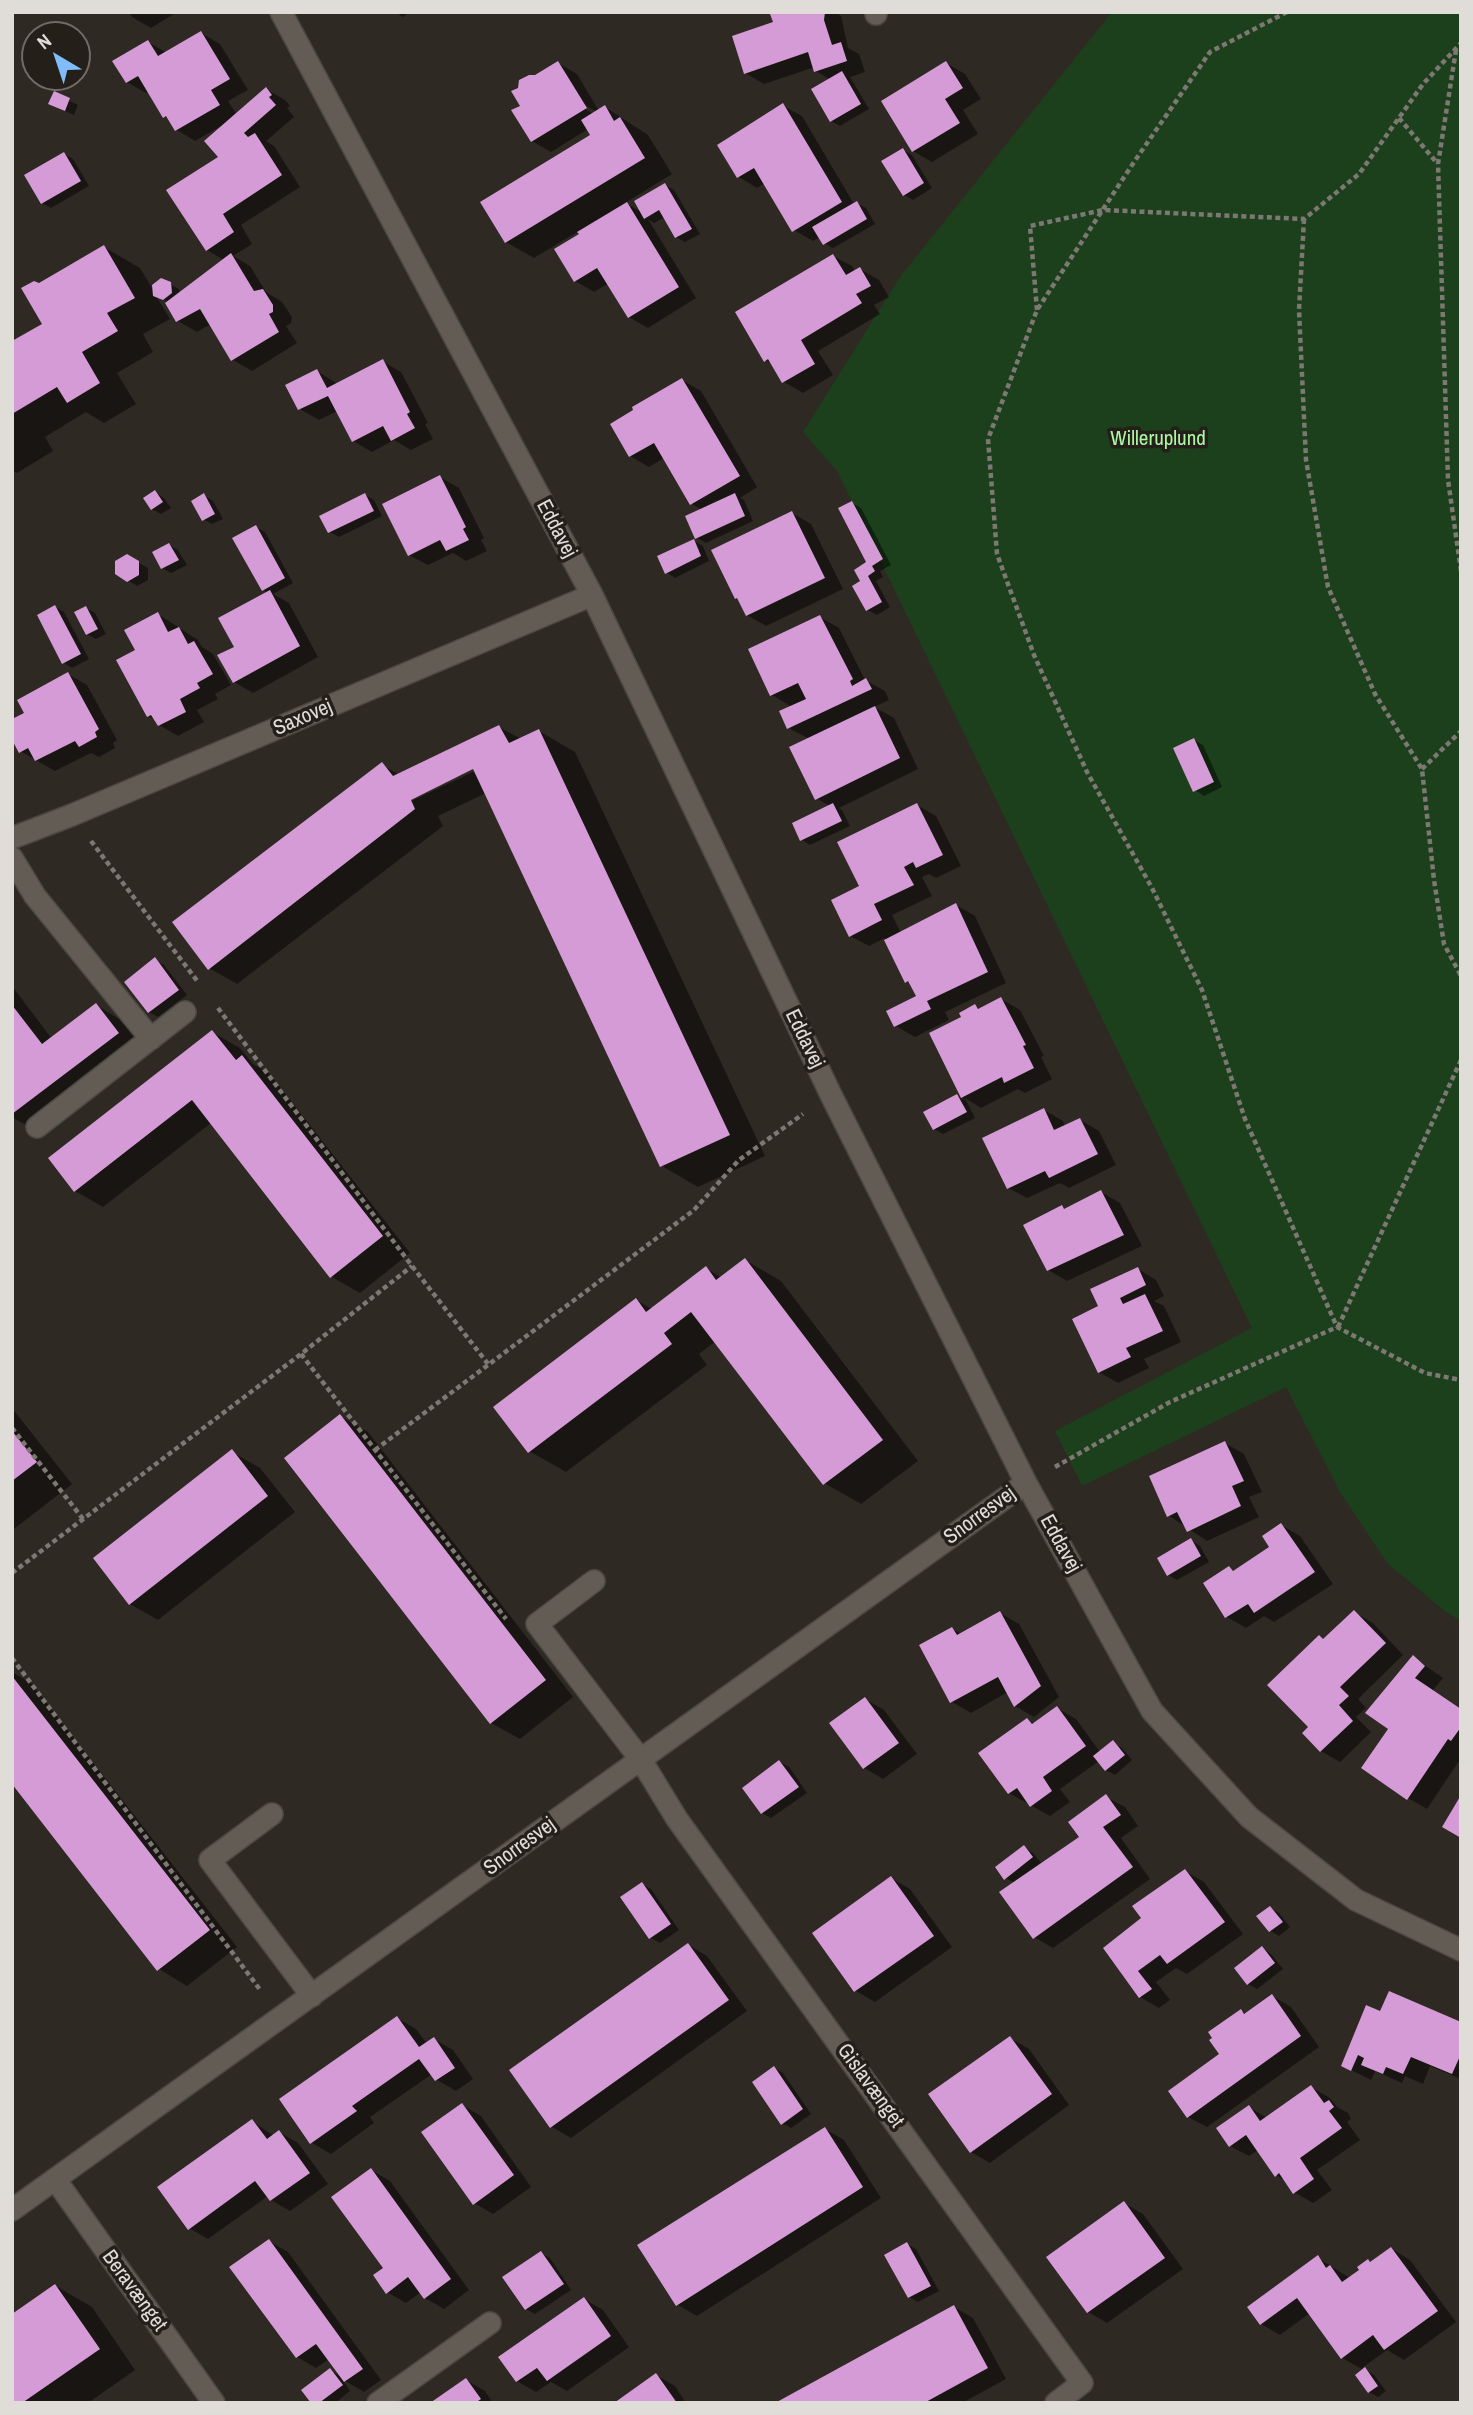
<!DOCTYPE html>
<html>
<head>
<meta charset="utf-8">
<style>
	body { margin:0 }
	#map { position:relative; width:1473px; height:2415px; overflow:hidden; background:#2f2923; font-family:"Archivo Narrow",sans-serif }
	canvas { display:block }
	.frame { position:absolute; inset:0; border:14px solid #e0dcd8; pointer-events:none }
	.north { position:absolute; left:21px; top:21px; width:70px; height:70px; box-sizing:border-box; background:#251f1a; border:2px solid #706b66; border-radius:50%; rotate:321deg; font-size:19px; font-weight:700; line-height:28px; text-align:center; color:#e0dcd8 }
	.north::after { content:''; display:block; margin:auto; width:24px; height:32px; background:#81bcfa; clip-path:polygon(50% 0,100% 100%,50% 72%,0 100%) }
</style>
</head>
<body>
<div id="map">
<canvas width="1473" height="2415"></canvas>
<div class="frame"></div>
<div class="north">N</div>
</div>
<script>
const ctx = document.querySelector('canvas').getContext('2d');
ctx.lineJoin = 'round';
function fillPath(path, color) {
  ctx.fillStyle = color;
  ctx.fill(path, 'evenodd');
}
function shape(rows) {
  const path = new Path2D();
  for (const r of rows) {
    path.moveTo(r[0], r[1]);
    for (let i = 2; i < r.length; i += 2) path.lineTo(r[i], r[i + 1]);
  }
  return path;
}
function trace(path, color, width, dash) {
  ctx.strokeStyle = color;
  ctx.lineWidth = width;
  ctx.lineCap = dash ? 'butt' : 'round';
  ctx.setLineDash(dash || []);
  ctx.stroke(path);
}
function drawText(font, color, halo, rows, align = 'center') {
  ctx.font = font + ' "Archivo Narrow",sans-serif';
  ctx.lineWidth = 7;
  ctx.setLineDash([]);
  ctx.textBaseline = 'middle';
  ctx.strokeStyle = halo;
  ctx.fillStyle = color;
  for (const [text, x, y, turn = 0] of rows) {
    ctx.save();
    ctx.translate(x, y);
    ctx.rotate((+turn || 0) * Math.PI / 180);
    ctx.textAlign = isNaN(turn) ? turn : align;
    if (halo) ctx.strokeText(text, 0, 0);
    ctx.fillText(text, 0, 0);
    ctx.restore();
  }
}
fillPath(shape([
	[1112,12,1461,12,1461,1621,1446,1612,1388,1564,1340,1492,1286,1387,1082,1486,1055,1431,1252,1328,837,471,803,432,900,277]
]), '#1c401b');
fillPath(shape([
	[129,12,177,12,151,28,132,17],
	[395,12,410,12,403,17],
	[782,12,836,12,841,16,848,48,859,54,865,72,850,77,869,109,840,126,831,121,831,80,816,71,815,67,764,84,745,73],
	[201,33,220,44,248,90,228,101,237,115,266,89,285,100,290,106,287,108,294,117,266,141,274,146,300,187,241,225,252,244,233,256,250,266,266,292,282,302,292,317,291,323,286,326,297,343,252,371,233,360,211,324,197,332,178,321,169,302,156,296,170,319,143,334,153,352,117,373,136,404,104,423,86,412,45,437,53,451,17,473,12,470,12,344,44,325,39,285,104,247,140,268,155,293,170,284,179,289,180,294,224,260,207,250,220,158,222,127,221,126,195,141,177,130,171,120,165,116,149,91,146,93,127,82,148,42,167,53],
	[558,63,577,74,599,111,605,107,648,135,672,174,625,203,643,213,665,185,674,190,700,234,685,242,676,237,665,217,654,223,648,219,696,298,648,328,629,317,609,283,594,292,575,281,582,234,579,231,534,258,506,242,592,136,588,129,551,152,532,141,522,106,536,77],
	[580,102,597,112,594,114,578,105],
	[946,63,965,74,981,99,963,110,978,134,932,162,913,151],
	[55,94,78,105,74,115,59,108],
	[783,106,802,116,854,204,857,203,866,208,875,224,833,248,824,243,820,237,813,241,794,230,765,183,757,188,739,177],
	[903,150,912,155,932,188,913,200,904,195],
	[64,154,73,159,89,186,51,208,42,203],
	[833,256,852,266,855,272,860,269,879,280,889,297,874,305,880,314,818,351,833,375,803,393,784,382,774,365,765,360],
	[382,361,401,372,428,423,425,424,433,439,411,450,394,440,372,452,353,441,337,411,319,420,300,409,317,371,338,384],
	[682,380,701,391,757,487,740,498,744,500,753,521,706,543,697,538,702,510,692,504,664,458,649,467,630,456],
	[440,477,459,488,484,538,481,540,487,551,466,561,453,553,428,565,409,555],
	[155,492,164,498,171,508,161,514,152,509],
	[204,495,213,501,223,519,212,524,203,519],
	[365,495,374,500,382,516,339,537,330,532],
	[852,503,861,508,891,565,880,571,883,577,876,581,890,607,877,615,868,610,862,582,869,563],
	[792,513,811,524,843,589,766,626,747,615,740,601,736,598],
	[256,527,265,532,293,583,273,594,289,603,318,657,253,693,234,682,220,656,236,647,268,593,263,590],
	[694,541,703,546,709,561,675,578,666,572],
	[169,545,178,550,187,565,171,573,162,568],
	[127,556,148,568,148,580,137,586,116,573],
	[55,607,64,612,89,659,72,668,63,662],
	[86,608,95,613,106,634,96,639,87,634],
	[158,614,198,640,202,647,213,654,231,685,215,694,218,699,197,710,204,722,178,736,159,725,156,720,148,716,137,651],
	[820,617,839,628,865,680,885,691,889,700,874,707,894,718,918,769,839,808,842,810,850,826,810,845,802,840,830,806,816,798,809,739,789,728,792,707,772,695],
	[68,674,87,685,117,740,113,743,115,748,99,757,91,753,55,771,20,751,27,713],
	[499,727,521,739,539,731,575,752,765,1156,698,1187,662,1166,486,793,438,816,443,826,237,984,209,968,382,765,400,775],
	[475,767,475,771,403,805,402,802],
	[1194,740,1203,745,1222,787,1204,796,1195,790],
	[917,805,936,816,961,866,936,878,929,874,922,877,932,896,892,915,901,933,956,905,975,916,1006,983,945,1012,949,1020,915,1037,896,1026,918,997,911,984,907,981,885,938,869,946,850,936,861,887],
	[155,960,164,965,187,995,158,1017,149,1012],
	[12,986,52,1039,96,1005,124,1022,146,1050,38,1132,12,1117],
	[1001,999,1020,1010,1044,1056,1041,1057,1052,1079,1025,1093,1018,1089,981,1108,965,1098,975,1118,943,1134,934,1129,957,1096,964,1100,931,1034,963,1017,975,1006,981,1009],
	[212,1032,240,1048,253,1064,270,1074,410,1253,360,1293,332,1277,211,1123,103,1207,75,1191],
	[1044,1110,1063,1121,1065,1127,1080,1120,1099,1131,1116,1165,1069,1188,1060,1183,1027,1198,1008,1188],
	[1101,1192,1120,1203,1142,1246,1067,1281,1048,1270,1062,1207,1066,1210],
	[745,1260,781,1281,918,1461,861,1504,824,1483,716,1341,699,1354,707,1365,566,1472,529,1451,636,1300,652,1309,706,1268,722,1278],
	[1138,1269,1156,1280,1164,1296,1154,1301,1164,1306,1181,1342,1144,1359,1149,1368,1118,1383,1099,1372,1100,1307],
	[12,1408,72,1484,14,1529,12,1528],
	[340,1416,368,1432,573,1697,520,1739,491,1723],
	[1225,1443,1244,1454,1262,1492,1249,1497,1259,1517,1207,1541,1168,1515],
	[232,1452,260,1468,295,1512,158,1620,130,1604],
	[1281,1525,1300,1536,1333,1584,1274,1622,1264,1616,1246,1628,1227,1617,1205,1584,1229,1568,1236,1571,1272,1548],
	[1191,1540,1200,1546,1209,1562,1177,1580,1168,1575],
	[1354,1612,1373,1623,1403,1655,1358,1699,1366,1708,1356,1717,1371,1732,1340,1762,1321,1751,1310,1727,1324,1640],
	[1000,1613,1019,1624,1059,1697,1034,1717,1015,1706,1008,1692,971,1713,952,1702,952,1629,962,1634],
	[1413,1657,1443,1678,1433,1690,1461,1709,1461,1758,1427,1809,1408,1798,1390,1728],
	[12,1672,31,1683,237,1947,187,1986,159,1969,12,1781],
	[865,1699,884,1710,917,1754,883,1779,864,1768],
	[1057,1708,1076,1719,1100,1752,1113,1743,1122,1748,1132,1760,1115,1775,1106,1770,1099,1761,1060,1789,1070,1802,1050,1816,1009,1793,1027,1720,1035,1724],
	[780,1762,789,1767,807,1793,771,1818,762,1813],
	[1106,1797,1125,1807,1138,1826,1121,1838,1150,1879,1053,1948,1034,1937,1015,1883,1006,1878,1024,1847,1033,1853,1042,1864,1081,1837],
	[1185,1871,1204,1882,1243,1934,1187,1974,1176,1968,1156,1982,1170,2000,1159,2008,1140,1997,1106,1948,1143,1919],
	[891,1878,910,1889,952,1947,875,2002,856,1991],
	[642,1884,651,1889,679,1930,660,1943,651,1938,623,1897],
	[1270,1908,1279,1913,1290,1927,1279,1936,1271,1931],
	[689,1945,707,1956,747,2011,571,2138,552,2127,512,2071],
	[1262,1948,1271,1954,1283,1969,1257,1989,1248,1984],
	[1272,1996,1291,2007,1319,2047,1207,2127,1188,2117,1222,2055,1241,2011,1247,2014],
	[1381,2013,1461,2024,1461,2079,1430,2066,1423,2084,1405,2076,1402,2083,1375,2071,1371,2080,1343,2066],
	[397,2018,416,2029,427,2044,434,2039,453,2050,473,2079,456,2091,437,2080,432,2074,370,2117,374,2123,331,2154,312,2143,281,2100],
	[1010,2038,1029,2049,1069,2105,990,2163,971,2152],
	[774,2068,783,2073,811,2114,791,2128,782,2123],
	[1311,2087,1330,2098,1337,2107,1348,2113,1351,2119,1347,2122,1360,2140,1317,2170,1332,2190,1313,2203,1294,2192,1287,2182,1276,2175,1258,2150,1249,2156,1230,2146,1249,2107,1267,2118],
	[462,2105,481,2116,531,2187,493,2214,474,2203],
	[252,2121,274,2136,279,2132,298,2143,328,2184,290,2211,271,2200,268,2196,208,2239,189,2228],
	[825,2129,844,2140,881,2198,697,2316,678,2305,640,2246],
	[371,2170,390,2181,469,2290,444,2309,425,2298,421,2292,406,2303,387,2292],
	[1124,2203,1143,2214,1183,2269,1107,2323,1088,2312],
	[269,2241,288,2252,381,2380,364,2392,342,2379,350,2391,335,2403,313,2403,330,2370,343,2378,329,2359,316,2368,297,2357],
	[907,2244,916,2249,939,2291,918,2302,909,2297],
	[1392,2249,1410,2260,1456,2322,1404,2360,1387,2350,1362,2368,1374,2375,1386,2391,1378,2397,1369,2392,1364,2370,1342,2358,1310,2313,1280,2335,1261,2324,1318,2258,1350,2278,1361,2270,1368,2261,1372,2263],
	[541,2253,550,2258,571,2290,535,2314,526,2309],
	[56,2286,92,2307,135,2370,88,2403,12,2403],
	[584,2299,603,2310,629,2347,567,2391,551,2382,536,2392,517,2381],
	[954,2307,973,2318,1006,2379,962,2403,779,2403],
	[656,2375,675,2386,686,2403,617,2403],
	[466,2380,485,2391,493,2403,433,2403]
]), '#0007');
fillPath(shape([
	[777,12,825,12,824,20,832,45,841,42,847,61,814,72,808,52,744,74,732,36,773,22,770,14],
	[201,31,230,79,211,90,220,105,175,131,166,116,163,118,138,76,126,83,112,61,148,40,158,56],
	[558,61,587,108,531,142,511,110,520,106,511,91,518,88,519,80,529,75,535,75],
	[946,61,963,88,945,99,960,123,912,152,881,101],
	[842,71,861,104,830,122,811,89],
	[266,87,272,95,269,97,276,105,244,133,248,137,255,133,282,175,223,214,234,232,206,251,166,190,218,157,204,141],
	[54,91,70,98,65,111,48,104],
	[783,103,842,202,792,232,754,168,737,178,717,145],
	[605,105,614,121,620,117,645,158,505,243,480,202,590,135,581,120],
	[903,148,924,183,903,196,881,161],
	[64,152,81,181,41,204,24,175],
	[665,183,692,229,675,238,659,210,644,219,634,201],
	[857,201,867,219,823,245,812,227],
	[627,202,679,287,628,318,597,268,574,282,554,249,579,234,577,232],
	[104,245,135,298,107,313,118,331,82,352,100,383,67,403,57,387,12,414,12,341,42,324,21,288,34,281,39,283],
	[231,253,254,291,263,289,273,305,273,312,269,314,279,332,231,361,200,309,176,322,165,303],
	[833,254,846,275,860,267,871,286,856,294,862,303,801,340,815,364,782,383,768,359,764,362,735,312],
	[161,278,171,282,172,293,163,300,153,296,152,285],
	[383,359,410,412,407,414,415,428,391,441,383,426,352,442,328,396,298,410,285,385,317,369,327,388],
	[682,378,740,476,690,505,654,443,629,457,610,424,633,410,632,407],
	[440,475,466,527,463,529,469,540,446,551,440,540,408,556,382,504],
	[155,490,163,502,151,510,143,498],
	[204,493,215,514,202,521,191,501],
	[365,493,374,511,328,533,319,516],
	[735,493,745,516,695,539,685,516],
	[852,501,883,559,872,566,875,571,868,576,882,602,866,611,852,586,860,581,854,570,866,562,838,508],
	[792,511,825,578,746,616,737,598,735,599,711,550],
	[256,525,285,578,262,591,232,538],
	[694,539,701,556,665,574,657,556],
	[169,543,179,560,161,569,152,552],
	[127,554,139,561,139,575,127,582,115,574,115,561],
	[270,590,300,646,233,683,217,655,234,647,218,618],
	[55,605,81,654,62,664,37,615],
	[86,606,98,629,86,635,74,612],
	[158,612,168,632,179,627,188,644,194,641,213,674,197,683,200,688,180,699,186,712,158,726,151,715,147,717,116,660,135,650,124,630],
	[820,615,853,679,850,681,852,686,866,678,872,689,787,729,779,711,806,699,798,683,770,696,748,649],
	[68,672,99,729,95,732,97,737,79,747,75,741,35,761,28,748,19,753,12,740,12,719,24,713,17,700],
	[875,706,900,758,815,800,789,747],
	[499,725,509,743,539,729,730,1135,660,1167,473,769,411,800,415,809,208,970,172,922,382,762,393,776],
	[1194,738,1214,782,1193,792,1173,748],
	[833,803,842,821,800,841,792,823],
	[917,803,943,855,916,868,913,862,904,867,914,885,874,904,882,920,849,937,831,900,859,886,837,842],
	[956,903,988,972,927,1001,931,1009,894,1027,886,1011,916,996,908,981,905,983,884,940],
	[155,957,179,990,148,1013,124,982],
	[1001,997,1026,1045,1023,1046,1034,1068,1004,1083,1002,1077,961,1098,929,1033,961,1017,959,1013,975,1004,978,1009],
	[96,1003,119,1033,12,1114,12,1005,42,1044],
	[212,1030,236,1060,242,1055,383,1236,330,1278,192,1100,74,1192,48,1158],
	[957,1094,967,1112,933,1130,923,1112],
	[1044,1108,1054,1130,1080,1118,1098,1154,1049,1178,1045,1171,1007,1189,982,1138],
	[1101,1190,1124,1235,1047,1271,1023,1225,1062,1205,1064,1209],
	[745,1258,883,1440,823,1485,691,1312,664,1333,672,1344,528,1453,493,1407,636,1298,646,1312,706,1266,716,1280],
	[1138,1267,1146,1285,1120,1298,1123,1304,1145,1294,1163,1331,1126,1348,1131,1357,1098,1373,1072,1319,1098,1306,1090,1289],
	[340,1414,546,1680,490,1724,284,1458],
	[12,1431,37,1462,12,1481],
	[1225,1441,1244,1481,1232,1486,1241,1506,1187,1532,1177,1512,1167,1517,1149,1476],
	[232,1449,268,1496,129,1605,93,1558],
	[1281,1523,1315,1572,1254,1613,1248,1604,1225,1618,1203,1583,1229,1566,1233,1571,1269,1547,1262,1536],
	[1191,1538,1201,1556,1167,1576,1157,1558],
	[1354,1610,1386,1643,1340,1687,1349,1696,1339,1705,1353,1721,1320,1752,1302,1733,1308,1727,1267,1685,1319,1635,1323,1639],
	[1000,1611,1041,1686,1014,1707,998,1677,950,1703,919,1645,952,1627,957,1635],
	[1413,1655,1425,1666,1415,1678,1461,1709,1461,1727,1451,1741,1448,1739,1407,1800,1361,1768,1388,1729,1365,1713],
	[12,1676,210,1930,157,1971,12,1784],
	[865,1697,899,1743,863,1769,829,1723],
	[1057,1706,1086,1746,1043,1777,1052,1791,1030,1807,1017,1788,1008,1794,978,1753,1027,1718,1032,1724],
	[1113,1740,1125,1755,1105,1771,1093,1756],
	[779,1760,799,1787,761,1814,742,1788],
	[1106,1794,1121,1815,1103,1827,1133,1867,1033,1939,999,1892,1079,1837,1068,1822],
	[1461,1795,1461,1838,1442,1827],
	[1024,1845,1033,1857,1004,1880,995,1867],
	[1185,1869,1225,1922,1167,1964,1160,1955,1138,1971,1152,1989,1139,1998,1103,1948,1141,1918,1132,1906],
	[891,1876,934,1936,854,1992,812,1933],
	[642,1882,671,1924,649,1939,620,1897],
	[1270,1906,1283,1922,1269,1932,1256,1916],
	[688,1943,729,2000,550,2128,509,2070],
	[1262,1946,1275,1963,1247,1985,1234,1968],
	[1389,1991,1461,2022,1461,2054,1452,2074,1411,2057,1403,2074,1386,2067,1383,2074,1361,2065,1364,2058,1358,2055,1351,2071,1341,2066,1366,2005,1380,2011],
	[1272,1994,1301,2036,1187,2118,1168,2091,1219,2054,1209,2040,1212,2038,1208,2032,1241,2009,1244,2014],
	[397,2016,419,2047,434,2037,455,2068,435,2081,419,2059,352,2106,357,2111,310,2144,279,2099],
	[1010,2036,1052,2094,970,2153,928,2094],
	[774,2066,803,2109,781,2125,752,2082],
	[1311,2085,1324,2103,1329,2100,1334,2107,1329,2111,1342,2128,1300,2158,1314,2179,1293,2194,1279,2173,1275,2177,1246,2135,1229,2147,1216,2128,1249,2105,1260,2121],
	[462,2103,514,2175,473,2205,421,2132],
	[252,2119,267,2139,279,2130,310,2173,270,2201,255,2181,188,2230,157,2187],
	[825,2127,863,2187,676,2306,637,2245],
	[371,2168,451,2279,424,2299,408,2277,386,2294,373,2275,383,2268,331,2197],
	[1124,2201,1165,2258,1087,2313,1046,2257],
	[269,2239,363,2369,344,2382,316,2344,296,2358,229,2267],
	[907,2242,931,2286,908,2298,884,2255],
	[1391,2247,1438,2311,1384,2350,1373,2335,1341,2359,1297,2298,1260,2325,1247,2307,1318,2255,1326,2268,1330,2265,1342,2282,1359,2270,1357,2267,1368,2259,1370,2262],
	[541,2251,564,2284,525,2310,502,2277],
	[55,2284,100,2349,22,2403,12,2403,12,2314],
	[584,2297,611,2336,547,2381,537,2368,516,2382,498,2357],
	[954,2305,988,2368,924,2403,775,2403],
	[1365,2367,1378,2386,1368,2393,1355,2375],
	[330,2368,343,2385,319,2403,311,2403,301,2390],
	[656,2373,677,2403,614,2403],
	[466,2378,481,2399,475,2403,430,2403]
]), '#d59bd7');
const minor = shape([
	[281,12,592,595,831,1095,1026,1483,1152,1711,1249,1817,1356,1900,1461,1950],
	[876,12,876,14],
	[12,838,72,815,592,595],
	[12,858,35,896,151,1039],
	[37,1127,185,1012],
	[594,1581,537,1624,641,1760,677,1819,1082,2383,1056,2403],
	[272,1814,210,1860,312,1996],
	[55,2179,214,2403],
	[12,2210,1026,1483],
	[378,2403,490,2323]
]);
trace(minor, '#4b4741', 24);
trace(shape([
	[1287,12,1210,52,1134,162,1037,310,988,439,997,554,1034,655,1087,772,1152,888,1202,990,1245,1119,1337,1327],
	[1456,50,1438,164,1448,480,1461,571],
	[1399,118,1437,163],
	[1304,219,1299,310,1306,460,1328,587,1375,694,1422,769,1434,880,1444,944,1461,976],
	[1037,310,1030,226,1103,210,1304,219,1359,174,1423,84,1461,43],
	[1422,769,1461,731],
	[91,841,198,982],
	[218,1008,412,1266,488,1364],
	[1338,1327,1461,1060],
	[301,1354,506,1619],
	[12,1428,83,1519],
	[375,1450,694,1210,739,1160,803,1114],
	[1055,1467,1170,1402,1337,1327,1425,1373,1461,1380],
	[12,1573,301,1354,412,1266],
	[12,1658,261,1991]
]), '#7d7873', 4.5, [5, 3.5]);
trace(minor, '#625c55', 21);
drawText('21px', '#aaf8a6', '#251f1a', [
	["Willeruplund",1158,439]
]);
drawText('21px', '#e0dcd8', '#251f1a', [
	["Eddavej",556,529,62],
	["Saxovej",303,718,-23],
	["Eddavej",804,1039,64],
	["Snorresvej",980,1516,-36],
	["Eddavej",1060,1544,61],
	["Snorresvej",520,1847,-36],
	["Gislavænget",870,2086,54],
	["Beravænget",134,2291,54]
]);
</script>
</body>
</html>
